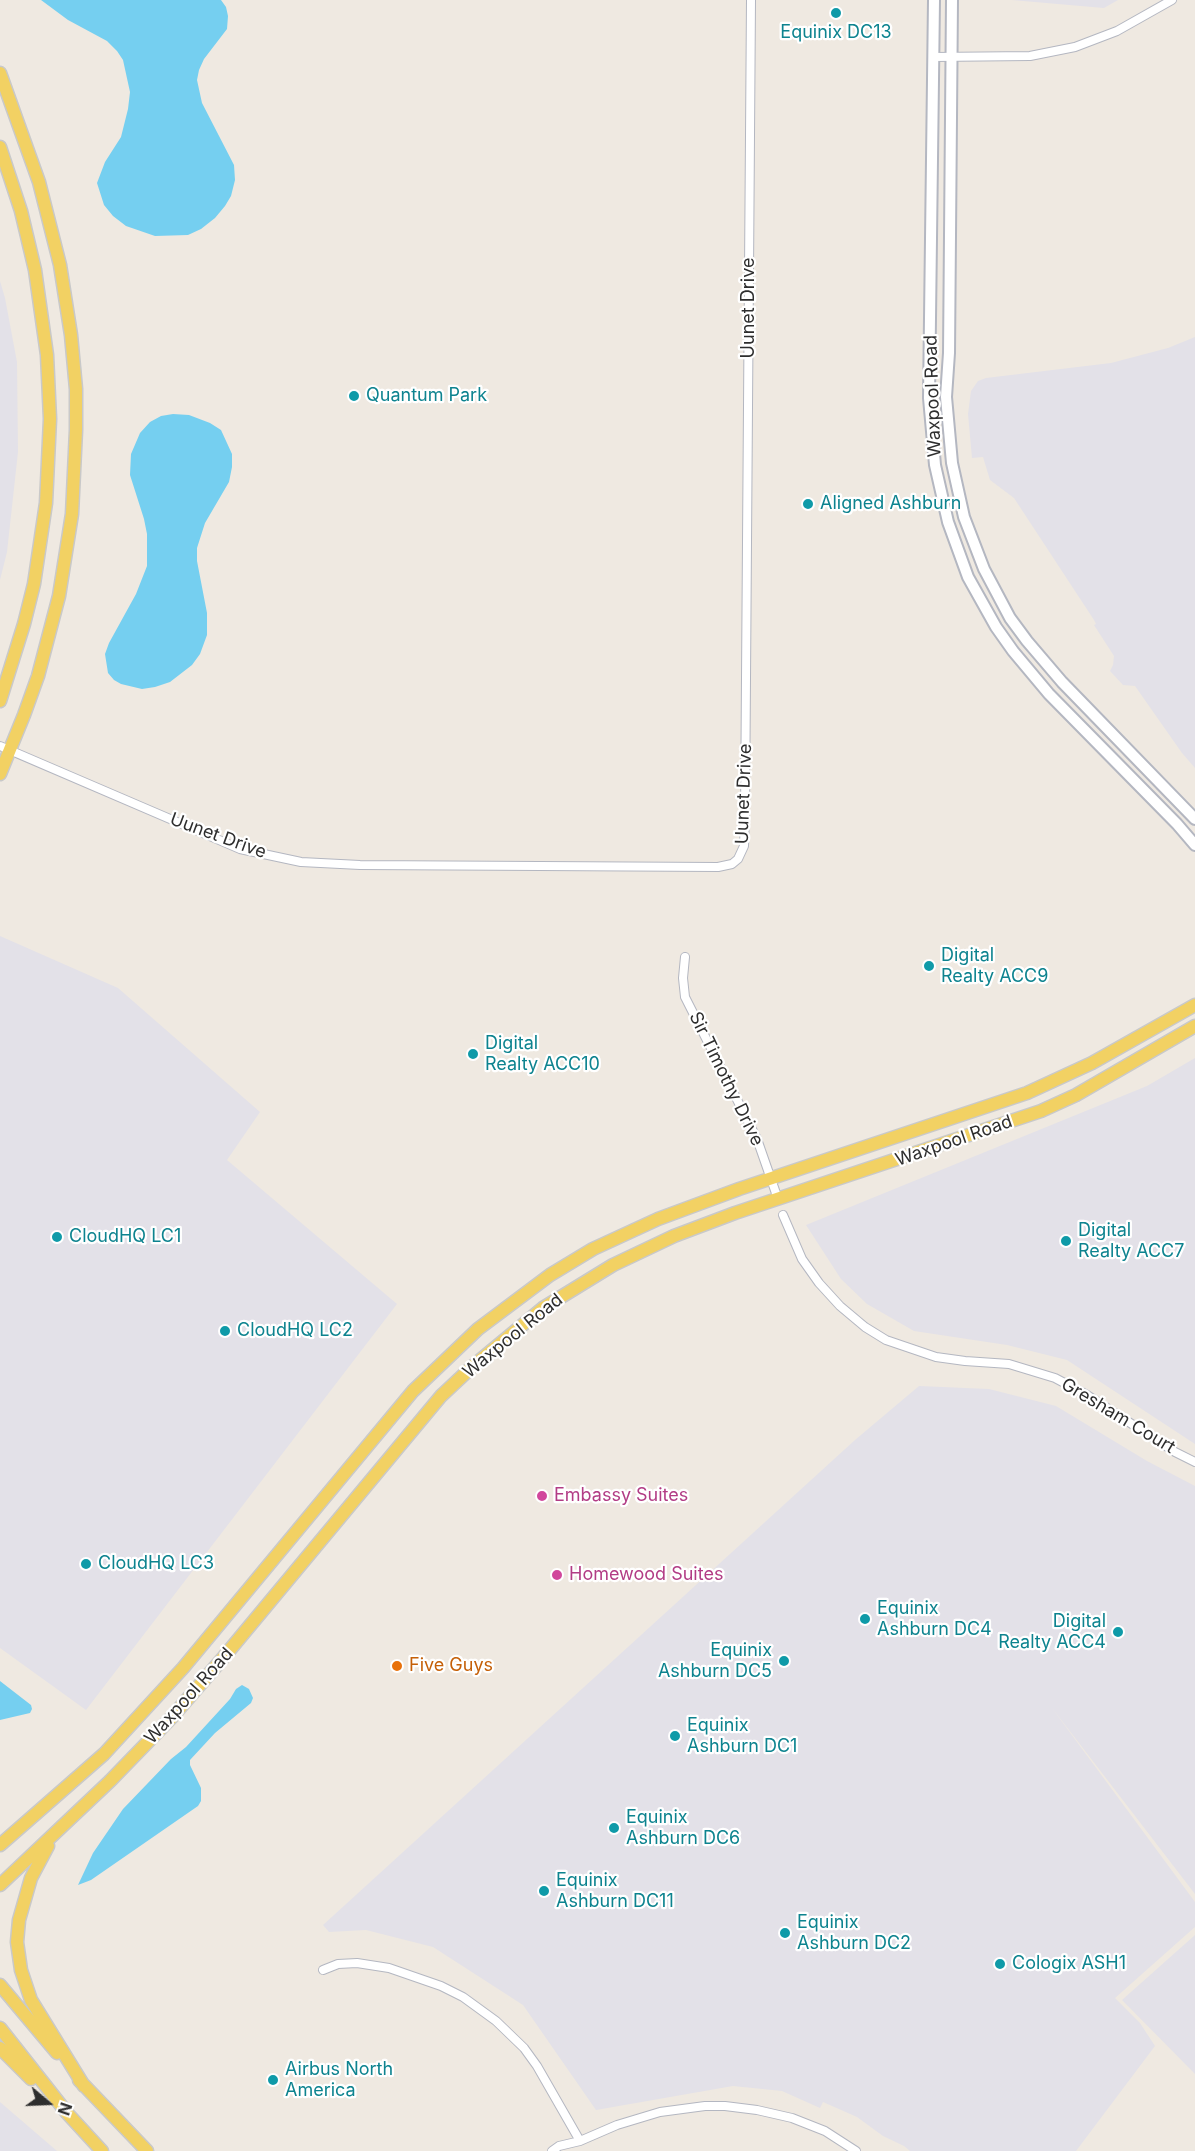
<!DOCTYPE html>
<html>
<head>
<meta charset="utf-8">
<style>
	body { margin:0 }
	#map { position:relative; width:1195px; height:2151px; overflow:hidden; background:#efe9e1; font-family:Inter,sans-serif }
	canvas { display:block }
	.north { position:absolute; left:18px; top:2073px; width:60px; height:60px; -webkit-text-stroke:4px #fff; paint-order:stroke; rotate:109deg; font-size:16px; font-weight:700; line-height:24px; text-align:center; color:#2e2e2e }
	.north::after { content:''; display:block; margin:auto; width:21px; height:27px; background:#2e2e2e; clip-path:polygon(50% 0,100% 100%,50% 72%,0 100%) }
</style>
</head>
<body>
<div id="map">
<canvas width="1195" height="2151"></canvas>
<div class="north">N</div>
</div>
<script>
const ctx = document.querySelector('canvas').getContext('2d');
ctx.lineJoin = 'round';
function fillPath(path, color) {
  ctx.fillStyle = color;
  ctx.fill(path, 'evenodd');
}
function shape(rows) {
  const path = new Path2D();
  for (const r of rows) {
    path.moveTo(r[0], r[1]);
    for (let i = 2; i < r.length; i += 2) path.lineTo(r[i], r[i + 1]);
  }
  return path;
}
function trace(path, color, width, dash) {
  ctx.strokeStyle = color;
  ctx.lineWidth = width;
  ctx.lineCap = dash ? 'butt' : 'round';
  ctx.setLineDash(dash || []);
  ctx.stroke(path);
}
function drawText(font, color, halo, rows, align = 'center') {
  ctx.font = font + ' Inter,sans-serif';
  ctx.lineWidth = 4.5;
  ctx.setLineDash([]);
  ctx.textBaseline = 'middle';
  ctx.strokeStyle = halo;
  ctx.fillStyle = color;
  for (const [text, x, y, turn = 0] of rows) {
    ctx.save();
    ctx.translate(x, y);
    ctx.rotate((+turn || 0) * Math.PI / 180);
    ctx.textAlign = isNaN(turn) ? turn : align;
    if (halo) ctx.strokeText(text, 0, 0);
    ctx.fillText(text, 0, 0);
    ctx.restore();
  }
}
fillPath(shape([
	[1012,0,1118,0,1104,8],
	[0,281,5,298,17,362,18,452,7,552,0,580],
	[1195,337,1195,768,1182,753,1135,686,1123,685,1110,671,1113,665,1114,656,1094,625,1096,624,1094,620,1014,498,990,480,983,457,972,458,968,414,971,391,978,381,986,378,1111,363,1168,348],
	[0,936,118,988,260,1112,227,1160,397,1304,86,1710,0,1648],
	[1195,1058,1195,1444,1067,1360,1007,1345,914,1331,867,1304,841,1279,806,1225,1147,1086],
	[919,1386,989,1389,1056,1406,1147,1461,1195,1486,1195,1894,1052,1708,1195,1902,1195,1927,1115,1998,1140,2023,1155,2046,1076,2151,910,2151,904,2146,883,2136,857,2117,823,2102,820,2108,782,2091,733,2086,596,2110,523,2005,433,1947,366,1930,329,1932,323,1925,855,1440],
	[1195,1935,1195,2074,1122,2000],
	[0,2102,57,2151,0,2151]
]), '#e3e1e8');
fillPath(shape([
	[41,0,221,0,226,7,228,16,227,29,204,59,199,70,197,80,202,103,234,165,235,180,231,196,225,206,215,218,201,229,188,235,155,236,126,226,113,216,104,205,97,183,105,162,121,137,128,109,130,92,123,60,117,51,107,41,68,20],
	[173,414,189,415,210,423,221,430,232,454,232,467,229,482,205,523,197,548,197,561,207,613,207,635,200,654,192,665,170,682,155,687,142,689,121,684,114,680,108,673,105,654,109,643,136,594,147,566,147,534,144,519,130,475,131,454,140,433,150,422,161,416],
	[0,1681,31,1705,32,1709,30,1713,0,1720],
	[242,1685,249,1689,253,1698,251,1703,215,1733,190,1760,190,1765,201,1788,201,1801,198,1806,91,1880,78,1885,93,1853,123,1809,171,1759,186,1747,230,1699,236,1689]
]), '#75cff0');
const street = shape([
	[934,57,1030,56,1075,47,1117,31,1172,0],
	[0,746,240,849,301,862,360,865,718,867,732,864,738,859,744,846,745,814,751,0],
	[685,957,683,978,685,997,757,1139,778,1199],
	[783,1215,802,1259,819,1283,840,1306,865,1327,886,1340,936,1357,965,1361,1009,1364,1055,1378,1087,1395,1175,1452,1195,1462],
	[323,1970,338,1964,357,1963,389,1968,441,1986,463,1997,496,2021,524,2048,537,2066,580,2141],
	[552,2151,559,2146,580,2141,617,2125,660,2112,705,2106,725,2106,757,2110,792,2118,825,2131,856,2151]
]);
const secondary = shape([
	[934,0,929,398,935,465,948,522,968,577,996,627,1013,651,1049,694,1177,824,1195,845],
	[952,0,949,353,946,397,952,463,964,517,984,569,1010,618,1027,641,1062,682,1195,819]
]);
const primary = shape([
	[0,73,39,182,60,265,71,335,76,389,76,430,72,514,59,596,38,676,24,715,0,774],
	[0,147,21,211,35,270,47,355,50,419,46,503,34,584,24,624,0,701],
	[0,1845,104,1754,183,1668,413,1391,478,1329,550,1275,593,1249,658,1219,739,1189,1027,1093,1092,1063,1195,1005],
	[48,1846,31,1878,19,1920,17,1942,21,1970,31,2000,84,2086],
	[0,1885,110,1781,172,1717,223,1658,441,1396,473,1366,543,1308,613,1265,674,1236,735,1213,1041,1111,1076,1095,1195,1026],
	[0,1985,57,2053],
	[0,2028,67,2113,102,2151],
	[0,2048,31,2079],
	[79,2080,147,2151]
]);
trace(street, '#b4b7c1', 10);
trace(secondary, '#b4b7c1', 14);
trace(primary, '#c9c9c9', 15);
trace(street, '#fff', 8);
trace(secondary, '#fff', 10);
trace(primary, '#f2d163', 12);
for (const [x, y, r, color] of [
	[836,13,6,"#0f9aa8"],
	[354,396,6,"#0f9aa8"],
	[808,504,6,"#0f9aa8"],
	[929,966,6,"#0f9aa8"],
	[473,1054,6,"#0f9aa8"],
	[57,1237,6,"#0f9aa8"],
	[1066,1241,6,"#0f9aa8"],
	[225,1331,6,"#0f9aa8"],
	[542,1496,6,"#d1479c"],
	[86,1564,6,"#0f9aa8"],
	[557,1575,6,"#d1479c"],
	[865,1619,6,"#0f9aa8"],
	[1118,1632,6,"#0f9aa8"],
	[784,1661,6,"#0f9aa8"],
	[397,1666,6,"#e8710a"],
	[675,1736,6,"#0f9aa8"],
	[614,1828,6,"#0f9aa8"],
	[544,1891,6,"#0f9aa8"],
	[785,1933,6,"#0f9aa8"],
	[1000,1964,6,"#0f9aa8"],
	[273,2080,6,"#0f9aa8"]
]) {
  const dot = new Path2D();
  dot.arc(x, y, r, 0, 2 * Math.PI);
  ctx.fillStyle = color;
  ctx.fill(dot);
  trace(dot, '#fff', 2);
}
drawText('18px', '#0d838f', '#fff', [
	["Equinix DC13",836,33,"center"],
	["Quantum Park",366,396],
	["Aligned Ashburn",820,504],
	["Digital",941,956],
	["Realty ACC9",941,977],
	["Digital",485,1044],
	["Realty ACC10",485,1065],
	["Digital",1078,1231],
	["Realty ACC7",1078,1252],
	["CloudHQ LC1",69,1237],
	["CloudHQ LC2",237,1331],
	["CloudHQ LC3",98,1564],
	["Equinix",877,1609],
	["Ashburn DC4",877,1630],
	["Digital",1106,1622,"right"],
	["Realty ACC4",1106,1643,"right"],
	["Equinix",772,1651,"right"],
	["Ashburn DC5",772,1672,"right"],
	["Equinix",687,1726],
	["Ashburn DC1",687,1747],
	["Equinix",626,1818],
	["Ashburn DC6",626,1839],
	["Equinix",556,1881],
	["Ashburn DC11",556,1902],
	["Equinix",797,1923],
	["Ashburn DC2",797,1944],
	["Cologix ASH1",1012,1964],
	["Airbus North",285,2070],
	["America",285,2091]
], 'left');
drawText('18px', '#2e2e2e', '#fff', [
	["Uunet Drive",749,308,-90],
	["Waxpool Road",933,396,-92],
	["Uunet Drive",744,794,-88],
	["Uunet Drive",218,836,20],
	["Sir Timothy Drive",726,1079,64],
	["Waxpool Road",954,1141,-19],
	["Waxpool Road",513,1336,-39],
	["Gresham Court",1118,1416,31],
	["Waxpool Road",189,1696,-48]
]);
drawText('18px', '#b23c85', '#fff', [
	["Embassy Suites",554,1496],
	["Homewood Suites",569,1575]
], 'left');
drawText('18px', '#c56008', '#fff', [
	["Five Guys",409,1666]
], 'left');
</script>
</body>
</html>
